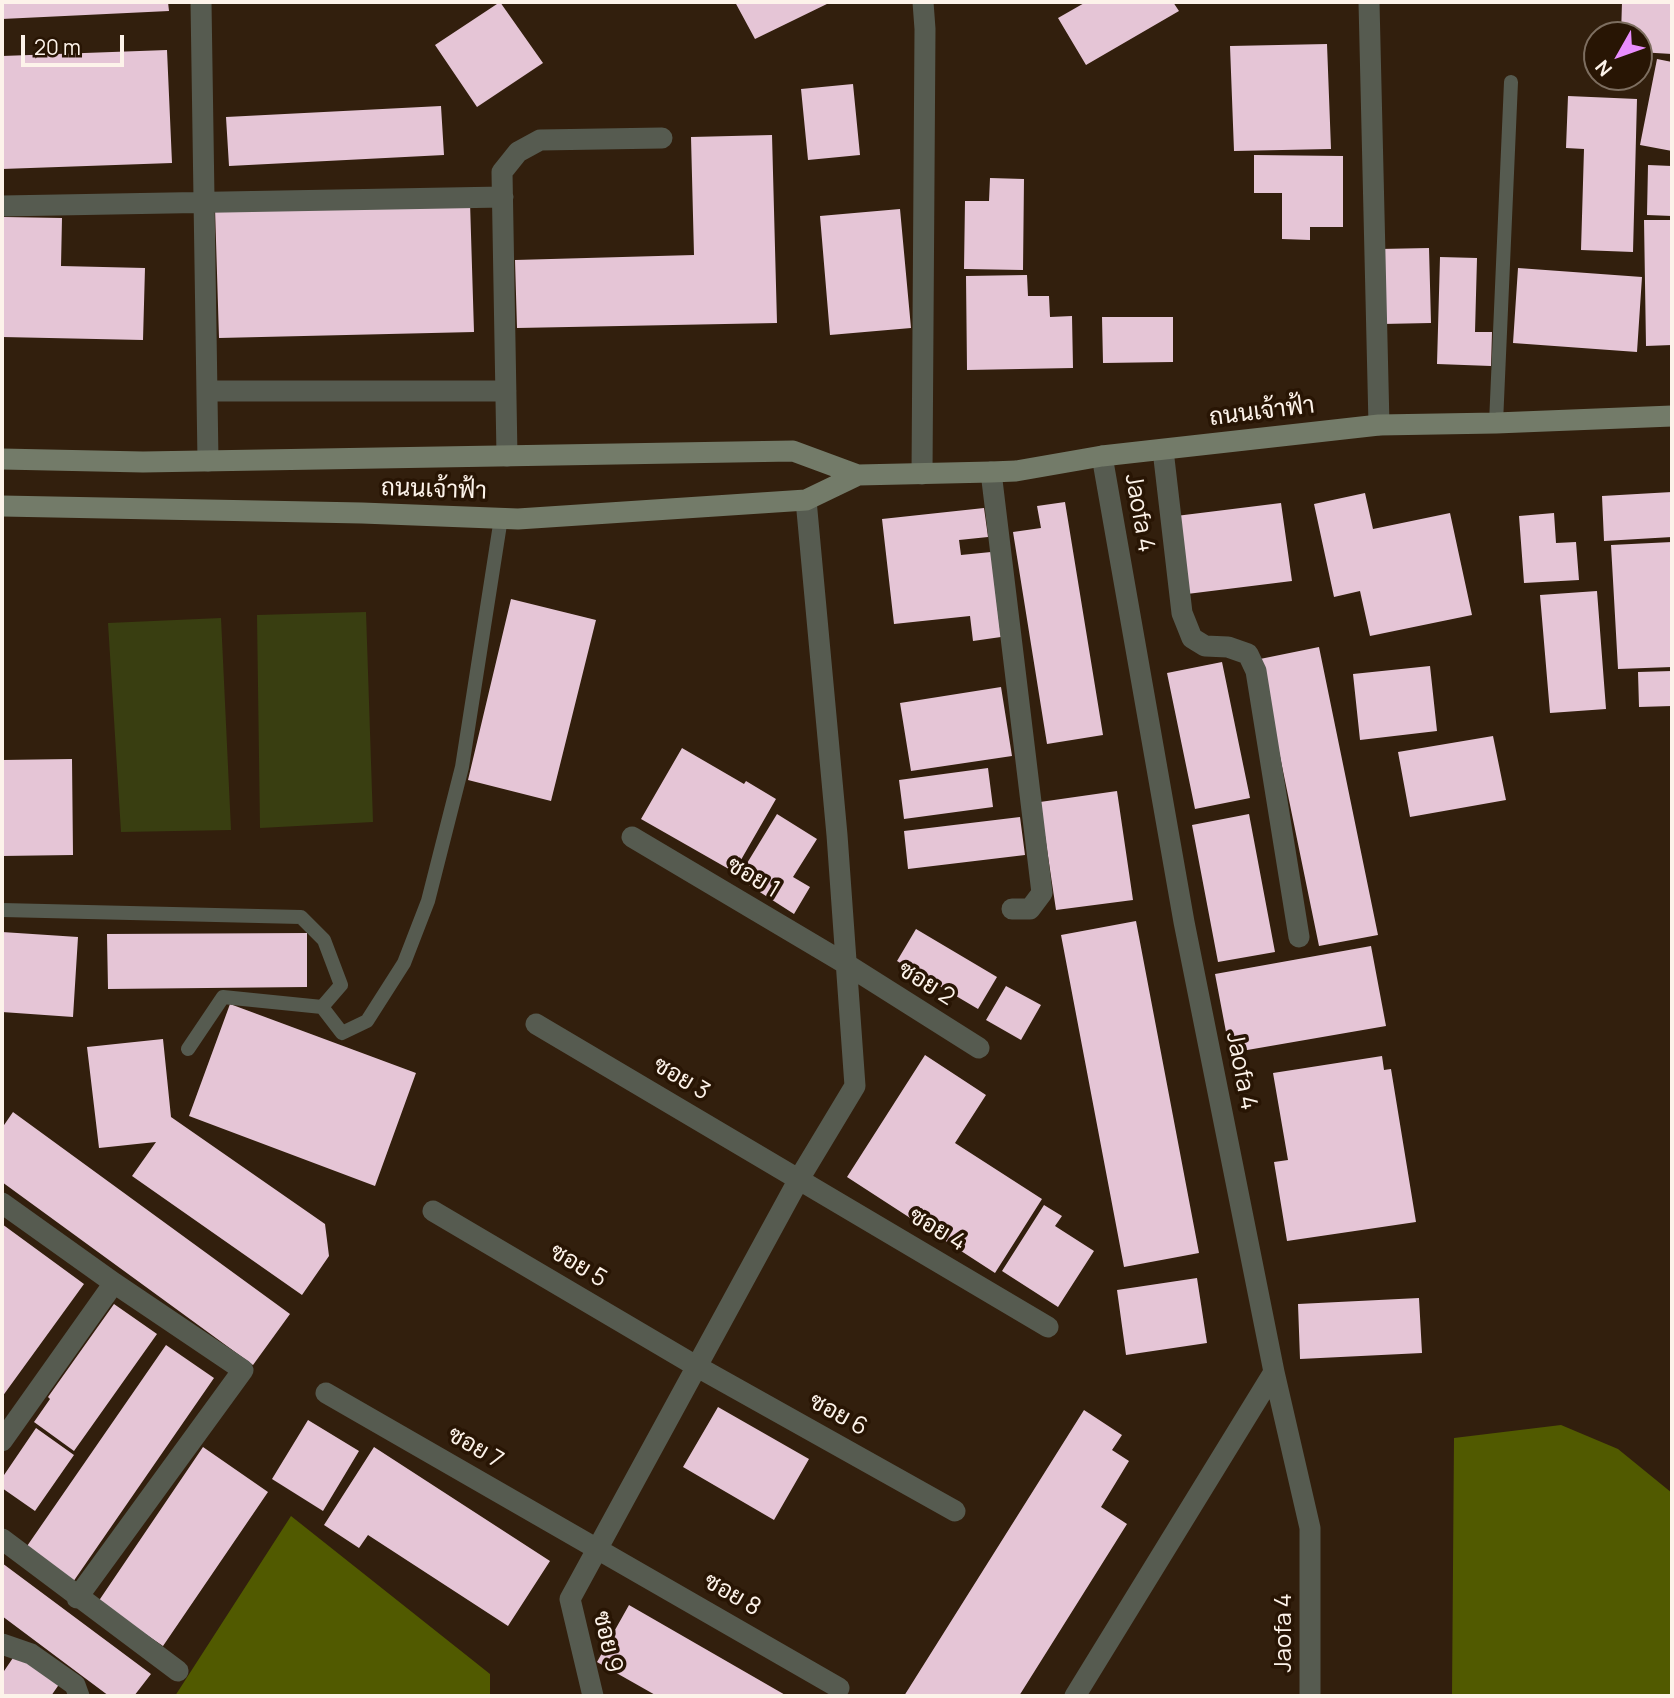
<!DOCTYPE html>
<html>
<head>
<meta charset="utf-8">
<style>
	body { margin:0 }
	#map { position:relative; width:1674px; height:1698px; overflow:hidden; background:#321f0d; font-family:Manrope,sans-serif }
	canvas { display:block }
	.frame { position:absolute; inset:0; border:4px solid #fdf3ea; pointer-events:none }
	.north { position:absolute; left:1583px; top:21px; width:70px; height:70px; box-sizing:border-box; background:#281504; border:2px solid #7d6e60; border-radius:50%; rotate:230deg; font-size:19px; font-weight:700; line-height:28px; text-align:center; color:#fdf3ea }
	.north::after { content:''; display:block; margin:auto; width:24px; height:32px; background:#e98dfe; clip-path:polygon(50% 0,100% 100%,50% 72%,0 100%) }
	.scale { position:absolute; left:21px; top:35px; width:103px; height:32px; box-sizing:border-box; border:4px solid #fdf3ea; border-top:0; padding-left:9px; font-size:21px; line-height:24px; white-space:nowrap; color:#fdf3ea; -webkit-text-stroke:5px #281504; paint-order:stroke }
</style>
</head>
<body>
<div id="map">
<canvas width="1674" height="1698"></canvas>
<div class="frame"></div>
<div class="north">N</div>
<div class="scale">20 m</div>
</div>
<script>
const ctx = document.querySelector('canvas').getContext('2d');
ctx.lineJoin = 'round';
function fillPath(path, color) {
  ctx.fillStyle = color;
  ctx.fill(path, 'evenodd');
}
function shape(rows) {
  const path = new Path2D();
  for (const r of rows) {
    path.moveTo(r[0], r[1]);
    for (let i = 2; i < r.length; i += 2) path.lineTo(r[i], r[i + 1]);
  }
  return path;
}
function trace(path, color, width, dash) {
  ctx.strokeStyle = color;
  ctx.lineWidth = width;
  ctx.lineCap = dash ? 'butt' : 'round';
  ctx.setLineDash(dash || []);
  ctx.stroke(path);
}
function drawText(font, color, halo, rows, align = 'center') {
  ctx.font = font + ' Manrope,Sarabun,sans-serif';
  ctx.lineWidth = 7;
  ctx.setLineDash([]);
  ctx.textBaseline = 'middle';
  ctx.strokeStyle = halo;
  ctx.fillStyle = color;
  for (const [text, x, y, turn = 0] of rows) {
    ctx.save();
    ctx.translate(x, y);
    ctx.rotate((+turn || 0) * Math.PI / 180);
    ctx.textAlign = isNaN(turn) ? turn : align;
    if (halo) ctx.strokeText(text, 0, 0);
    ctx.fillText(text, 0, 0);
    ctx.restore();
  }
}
fillPath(shape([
	[366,612,373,822,260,828,257,615],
	[221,618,231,830,121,832,108,623]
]), '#393e11');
fillPath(shape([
	[1561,1425,1618,1449,1672,1493,1672,1696,1452,1696,1454,1438],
	[291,1516,490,1674,490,1696,175,1696]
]), '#515a00');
fillPath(shape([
	[2,2,168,2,169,11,2,19],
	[500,2,543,63,477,107,435,45],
	[735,2,831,2,755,39],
	[1086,2,1173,2,1179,11,1086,65,1058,18],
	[1622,2,1672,2,1672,54,1639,52,1639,35,1621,35],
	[1327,44,1331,149,1234,151,1230,46],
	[167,50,172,163,2,169,2,56],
	[1657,59,1672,62,1672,151,1640,145],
	[853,84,860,155,808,160,801,89],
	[1568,96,1637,99,1633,252,1581,250,1584,149,1566,148],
	[441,106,444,155,229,166,226,117],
	[772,135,777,323,517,328,515,260,694,255,691,137],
	[1254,155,1343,156,1343,227,1310,227,1310,240,1282,239,1282,193,1254,193],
	[1648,165,1672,166,1672,216,1647,215],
	[990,178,1024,179,1023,270,964,269,965,201,989,201],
	[470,202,474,332,219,338,215,208],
	[900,209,911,328,830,335,820,216],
	[4,217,62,218,61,266,145,268,143,340,2,337],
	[1644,220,1672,220,1672,345,1646,346],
	[1429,248,1431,323,1382,324,1380,249],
	[1440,257,1477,258,1475,332,1492,332,1491,366,1437,364],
	[1518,268,1642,277,1637,352,1513,343],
	[1027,275,1028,296,1049,296,1050,317,1072,316,1073,368,967,370,966,276],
	[1102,317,1173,317,1173,362,1103,363],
	[1672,492,1672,537,1604,541,1602,496],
	[1365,493,1373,529,1450,513,1472,615,1370,636,1360,591,1334,597,1314,504],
	[1065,502,1103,735,1047,744,1013,532,1041,528,1037,506],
	[1281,503,1292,581,1187,594,1176,516],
	[984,508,988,537,959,540,961,555,991,552,1001,637,973,641,970,616,894,624,882,519],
	[1554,513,1556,543,1576,542,1579,580,1524,583,1519,516],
	[1672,542,1672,667,1618,669,1611,545],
	[1597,591,1606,709,1550,713,1540,595],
	[511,599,596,620,551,801,468,780],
	[1319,647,1378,935,1319,946,1260,659],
	[1222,662,1250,798,1195,809,1167,673],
	[1430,666,1437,731,1360,740,1353,674],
	[1672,671,1672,706,1639,707,1638,672],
	[1001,687,1012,756,911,771,900,703],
	[1493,736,1506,800,1410,817,1398,752],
	[682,748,744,784,746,781,776,799,734,872,641,819],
	[72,759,73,855,2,856,2,760],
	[988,768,993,807,904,819,899,780],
	[1117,791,1133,900,1056,910,1040,802],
	[777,814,817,839,793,877,810,887,794,914,738,878],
	[1249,814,1275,952,1218,962,1192,825],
	[1020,817,1025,855,908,869,904,831],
	[1136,921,1199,1253,1124,1267,1061,935],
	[916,929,997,977,978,1009,897,961],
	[2,932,78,937,73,1017,2,1012],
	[307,933,307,987,108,989,107,934],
	[1371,946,1386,1026,1230,1053,1215,974],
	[1006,986,1041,1005,1021,1040,986,1020],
	[230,1004,416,1073,375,1186,189,1116],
	[163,1039,171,1117,325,1224,329,1256,302,1295,132,1176,156,1142,99,1148,87,1047],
	[925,1055,986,1095,955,1143,1042,1199,995,1273,847,1177],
	[1382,1056,1384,1070,1391,1069,1416,1222,1287,1241,1274,1162,1288,1160,1273,1073],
	[13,1112,290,1314,253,1365,2,1182,2,1128],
	[1044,1205,1062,1216,1055,1226,1094,1251,1058,1307,1002,1271],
	[2,1224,84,1284,2,1397],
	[1197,1278,1207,1343,1126,1355,1117,1290],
	[1419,1298,1422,1353,1300,1359,1298,1304],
	[114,1304,157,1334,74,1451,34,1422,50,1399,48,1397],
	[166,1345,214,1378,73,1582,25,1549],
	[718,1407,809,1459,774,1520,683,1467],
	[1084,1410,1122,1435,1112,1450,1129,1461,1101,1507,1127,1524,1019,1696,904,1696],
	[308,1420,359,1451,323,1511,272,1479],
	[36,1428,74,1455,35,1511,2,1488,2,1478],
	[203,1447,268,1492,163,1646,98,1602],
	[374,1447,550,1561,508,1626,368,1535,359,1548,324,1525],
	[2,1563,151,1674,134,1696,109,1696,2,1616],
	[629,1605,787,1696,657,1696,597,1662],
	[17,1652,60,1683,51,1696,2,1696,2,1674]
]), '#e5c5d6');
trace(shape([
	[1496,423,1511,82],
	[2,910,301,917,324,940,341,985,322,1007],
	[188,1049,223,997,322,1007,342,1033,367,1021,404,963,428,901,462,767,501,518]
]), '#565b50', 14);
trace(shape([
	[201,2,208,461],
	[1369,2,1379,425],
	[2,206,503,197],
	[207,391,506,391],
	[1163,450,1182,613,1192,638,1205,646,1228,647,1248,654,1256,671,1299,937],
	[507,456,502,172,518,152,540,140,662,138],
	[1102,456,1184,922,1274,1372,1310,1528,1310,1696],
	[991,472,1042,893,1030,909,1012,909],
	[922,474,925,29,923,2],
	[632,837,846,964,979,1048],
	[536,1024,1048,1327],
	[2,1203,114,1283,243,1370,77,1598],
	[433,1211,696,1366,955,1511],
	[326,1393,839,1688],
	[2,1441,114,1283],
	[2,1539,178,1671],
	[2,1644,31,1654,75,1685,79,1696],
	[593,1696,570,1599,799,1179,855,1086,837,835,806,500],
	[1075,1696,1274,1372]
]), '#565b50', 21);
trace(shape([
	[2,459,143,462,793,451,858,475,991,472,1016,471,1102,456,1379,425,1496,423,1672,416],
	[2,506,362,513,518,519,806,500,858,475]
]), '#737b69', 21);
drawText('24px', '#fdf3ea', '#281504', [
	["ถนนเจ้าฟ้า",1262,412,-7],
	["ถนนเจ้าฟ้า",434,490,2],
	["Jaofa 4",1139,513,80],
	["ซอย 1",753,878,31],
	["ซอย 2",926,984,32],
	["Jaofa 4",1241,1071,79],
	["ซอย 3",681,1079,31],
	["ซอย 4",937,1230,31],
	["ซอย 5",578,1266,31],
	["ซอย 6",838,1415,29],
	["ซอย 7",475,1448,30],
	["ซอย 8",732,1595,30],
	["Jaofa 4",1284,1633,-90],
	["ซอย 9",607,1642,77]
]);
</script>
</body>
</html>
